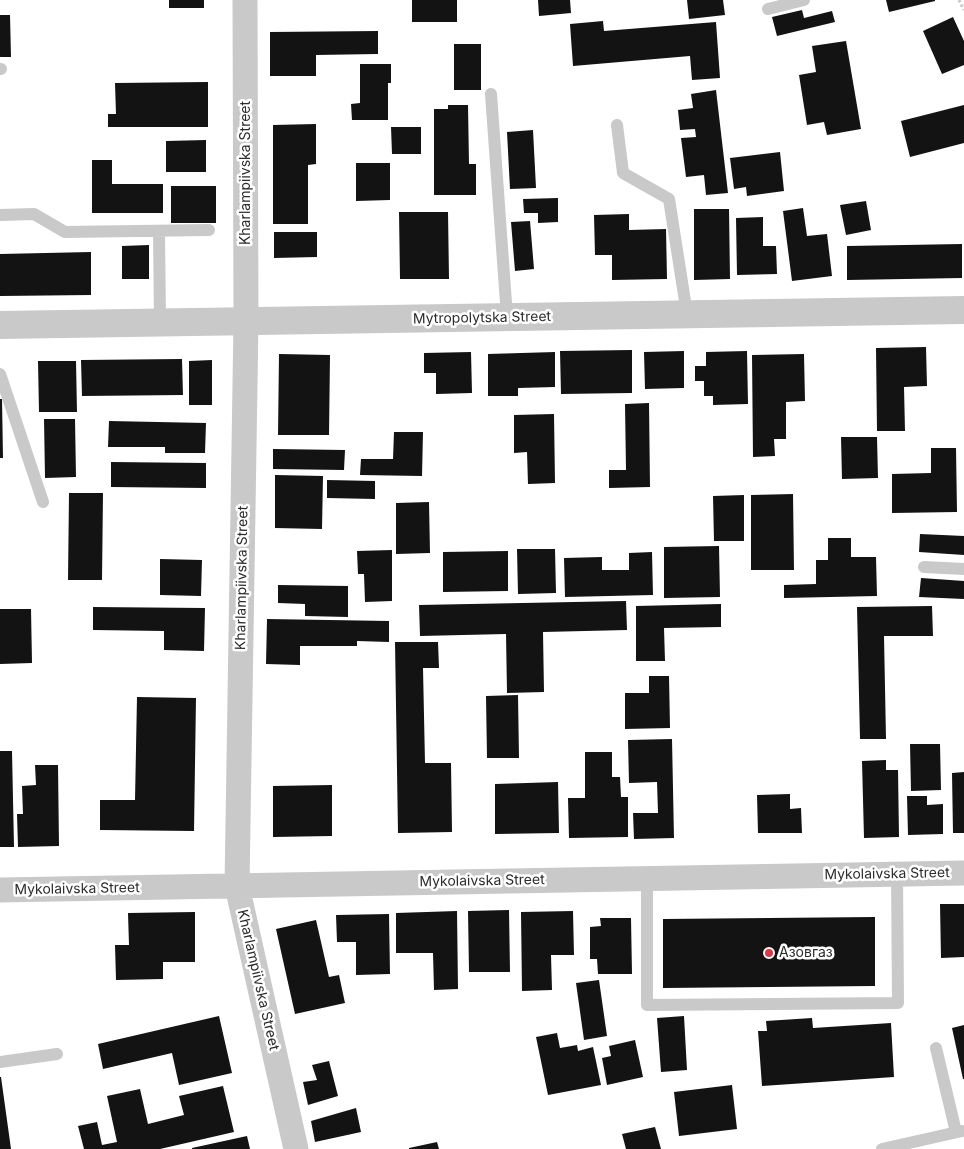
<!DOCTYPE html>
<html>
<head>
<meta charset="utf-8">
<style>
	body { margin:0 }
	canvas { display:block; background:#fff }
</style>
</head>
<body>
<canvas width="964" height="1149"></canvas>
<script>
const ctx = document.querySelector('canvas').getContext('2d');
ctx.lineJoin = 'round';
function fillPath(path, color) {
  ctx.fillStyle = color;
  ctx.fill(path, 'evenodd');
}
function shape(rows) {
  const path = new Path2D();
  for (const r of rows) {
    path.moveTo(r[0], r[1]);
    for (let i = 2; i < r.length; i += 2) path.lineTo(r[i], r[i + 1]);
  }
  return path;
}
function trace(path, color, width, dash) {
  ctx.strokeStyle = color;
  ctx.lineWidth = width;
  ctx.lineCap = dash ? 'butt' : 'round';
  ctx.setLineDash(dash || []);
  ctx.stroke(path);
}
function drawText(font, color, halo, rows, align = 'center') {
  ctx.font = font + ' Inter,sans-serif';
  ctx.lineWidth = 5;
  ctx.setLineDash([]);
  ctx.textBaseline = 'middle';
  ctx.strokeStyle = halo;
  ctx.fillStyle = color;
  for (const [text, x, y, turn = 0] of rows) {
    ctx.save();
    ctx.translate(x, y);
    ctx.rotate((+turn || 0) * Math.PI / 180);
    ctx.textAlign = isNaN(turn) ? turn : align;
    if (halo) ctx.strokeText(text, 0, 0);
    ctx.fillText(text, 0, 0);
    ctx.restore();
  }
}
fillPath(shape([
	[169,0,204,0,204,8,169,8],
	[412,0,457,0,457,22,412,22],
	[538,0,570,0,571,13,539,16],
	[687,0,723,0,725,15,689,19],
	[886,0,935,0,935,1,889,12],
	[802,10,804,18,832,11,835,22,777,36,772,17],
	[0,15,10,15,11,57,0,57],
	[953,17,964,41,964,65,942,74,923,31],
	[603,21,604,31,716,22,720,78,692,80,690,56,573,66,570,24],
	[378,31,378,54,316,55,316,76,270,76,270,32],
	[846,41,861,129,827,135,824,122,807,125,799,75,816,72,812,46],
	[454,44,481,44,481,90,454,90],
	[360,64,391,64,391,83,388,83,388,120,352,120,351,104,360,103],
	[208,82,208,127,108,127,108,114,116,114,115,83],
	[716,90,728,193,706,195,704,175,686,177,681,138,696,137,695,129,680,130,678,110,693,108,691,94],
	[448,105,468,105,469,164,476,164,476,195,434,195,434,109,448,109],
	[964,105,964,143,910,157,901,121],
	[316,124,316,164,308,165,308,224,273,224,273,125],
	[391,127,421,127,421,154,392,154],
	[533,130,536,188,510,189,507,132],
	[206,140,206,172,166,172,166,141],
	[780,152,784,191,747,196,746,187,734,189,730,158],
	[92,160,112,160,112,184,163,184,163,213,92,213],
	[356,163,390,163,390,200,356,201],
	[171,186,216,186,216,223,171,223],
	[558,198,558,222,538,223,538,213,524,213,523,199],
	[866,201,871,230,846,235,840,205],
	[803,208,807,236,827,234,832,276,792,281,783,211],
	[694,209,729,209,730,279,694,280],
	[399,212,448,212,449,279,400,279],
	[629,214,629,230,666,229,667,279,612,280,612,255,595,255,594,215],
	[763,217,763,246,776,246,777,274,737,275,736,218],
	[530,221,534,269,515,271,511,222],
	[274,232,317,232,317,257,274,258],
	[962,244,962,278,847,280,847,246],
	[149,245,149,279,122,279,122,246],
	[91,252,91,295,0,296,0,254],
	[926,347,927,386,904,387,905,431,877,431,876,348],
	[632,350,632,393,561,394,560,351],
	[684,351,684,388,645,389,644,352],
	[747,351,748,404,713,405,713,396,704,396,704,381,695,381,695,366,706,366,706,352],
	[471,352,472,393,436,394,436,373,424,373,424,353],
	[555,352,555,387,518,388,518,396,488,396,488,354],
	[279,354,330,355,329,435,278,435],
	[804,354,805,401,786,402,786,439,774,439,775,456,753,457,752,355],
	[182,359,183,395,82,396,81,360],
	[212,360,212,405,189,405,189,361],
	[38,361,76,361,77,412,39,412],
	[0,399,2,399,3,458,0,458],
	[649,403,650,487,609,488,609,470,626,470,625,404],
	[554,414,555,483,528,484,527,452,514,453,514,415],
	[44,419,75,419,76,477,45,478],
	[109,421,206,423,205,453,165,453,165,447,108,447],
	[394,432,423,432,422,476,360,475,361,459,393,459],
	[841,437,877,437,878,478,842,479],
	[931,448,956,448,957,512,892,513,892,474,931,473],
	[273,449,345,450,344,470,273,469],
	[111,462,206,463,206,488,111,487],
	[275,475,323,476,322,529,275,528],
	[327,480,375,481,375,499,327,498],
	[69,493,103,493,102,580,68,580],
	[793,494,794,570,751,570,751,495],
	[744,495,744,541,714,541,713,496],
	[429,502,430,553,396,554,396,503],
	[920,534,964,536,964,555,919,552],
	[828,538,851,538,851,557,876,557,877,596,784,598,784,585,816,584,816,560,828,560],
	[719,546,720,597,664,598,664,547],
	[517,549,555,549,556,593,518,594],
	[392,550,392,601,365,602,364,574,358,574,357,551],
	[508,551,508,591,443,592,443,552],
	[652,552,653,595,565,597,564,558,602,557,602,570,629,570,629,553],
	[160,559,202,560,201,596,160,595],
	[921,578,964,581,964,599,919,597],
	[278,585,348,586,348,617,305,616,305,604,278,603],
	[626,601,627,630,543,632,544,692,507,693,506,634,420,636,419,605],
	[721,604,721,627,664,628,665,661,636,661,636,606],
	[932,606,933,636,884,636,886,739,860,739,857,607],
	[93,607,205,608,204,651,164,650,164,631,93,630],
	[0,609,31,609,32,663,0,664],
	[267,619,389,621,389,642,357,641,357,646,300,646,300,665,266,664],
	[395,642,438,642,439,668,423,668,425,763,451,763,452,832,398,833],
	[649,676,669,676,670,728,625,729,625,693,649,693],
	[518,695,519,758,487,758,486,696],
	[137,697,196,698,194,831,100,830,100,800,135,800],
	[672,739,674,838,634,839,633,813,658,813,657,782,629,783,628,740],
	[910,744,940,744,941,790,911,791],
	[0,751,12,751,14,847,0,847],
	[585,752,612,752,612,777,620,777,621,797,628,797,628,837,569,838,568,798,585,798],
	[886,760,886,770,898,770,899,837,864,838,862,761],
	[35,765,58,765,59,846,18,847,17,814,23,814,22,786,36,785],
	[964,772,964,833,953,833,952,773],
	[558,782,559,833,495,834,495,784],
	[332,785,332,836,273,837,273,786],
	[790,794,790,809,801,808,802,833,758,833,757,795],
	[907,796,927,796,927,805,943,804,943,834,908,835],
	[940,904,964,904,964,957,941,958],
	[509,910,510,972,469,972,468,911],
	[457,911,458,989,434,990,433,953,396,953,396,913],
	[573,911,574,955,551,955,552,990,522,991,521,912],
	[195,912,195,962,163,962,163,979,116,980,115,945,129,945,128,913],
	[389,914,390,974,356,975,356,942,337,942,336,915],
	[875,917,875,986,663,988,663,919],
	[600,918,631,918,632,974,598,974,597,959,590,959,590,927,601,926],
	[316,920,329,977,339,975,345,1003,295,1014,276,929],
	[599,980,607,1036,584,1040,576,983],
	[219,1016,232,1073,179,1085,172,1053,103,1069,98,1044],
	[684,1016,687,1070,661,1072,657,1018],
	[812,1018,813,1028,891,1023,894,1077,762,1086,758,1031,767,1031,766,1021],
	[964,1025,964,1079,963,1079,952,1028],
	[557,1033,560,1048,577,1045,578,1051,593,1047,601,1085,548,1095,536,1037],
	[635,1040,643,1077,607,1085,602,1058,611,1056,609,1046],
	[329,1061,338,1096,308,1105,303,1082,317,1080,312,1065],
	[0,1077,1,1077,11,1149,0,1149],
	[732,1085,737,1129,679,1136,674,1092],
	[223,1086,234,1132,160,1149,84,1149,78,1126,97,1122,102,1145,117,1142,107,1096,140,1089,148,1124,184,1115,179,1096],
	[356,1108,361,1132,315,1142,311,1121],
	[655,1127,661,1149,626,1149,622,1134],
	[247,1136,250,1149,192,1149,192,1148],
	[437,1142,439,1149,409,1149,409,1148]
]), '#131313');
trace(shape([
	[959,0,964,10]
]), '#c9c9c9', 3, [2.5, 2.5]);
trace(shape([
	[768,9,804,0],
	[0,69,1,69],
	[491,94,507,317],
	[617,125,623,173,669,199,687,314],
	[0,215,34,214,65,232,209,230],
	[159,231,160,322],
	[0,374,43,502],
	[924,567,964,569],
	[647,878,647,1005,898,1003,897,874],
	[936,1048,956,1132],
	[0,1062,57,1054],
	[882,1149,962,1131]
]), '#c9c9c9', 12);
trace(shape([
	[245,0,246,321,237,886,296,1149],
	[0,890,964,873]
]), '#c9c9c9', 25);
trace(shape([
	[0,325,964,310]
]), '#c9c9c9', 28);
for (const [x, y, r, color] of [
	[769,953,5,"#da3748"]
]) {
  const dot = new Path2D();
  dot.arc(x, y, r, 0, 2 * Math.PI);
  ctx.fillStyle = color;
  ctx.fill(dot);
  trace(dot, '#fff', 2);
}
drawText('14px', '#2c2c2c', '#fff', [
	["Kharlampiivska Street",246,173,-90],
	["Mytropolytska Street",482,318,-1],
	["Kharlampiivska Street",242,578,-89],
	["Mykolaivska Street",887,874,-1],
	["Mykolaivska Street",482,881,-1],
	["Mykolaivska Street",77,889,-1],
	["Kharlampiivska Street",258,980,77]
]);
drawText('14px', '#2c2c2c', '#fff', [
	["Азовгаз",779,953]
], 'left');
</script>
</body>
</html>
